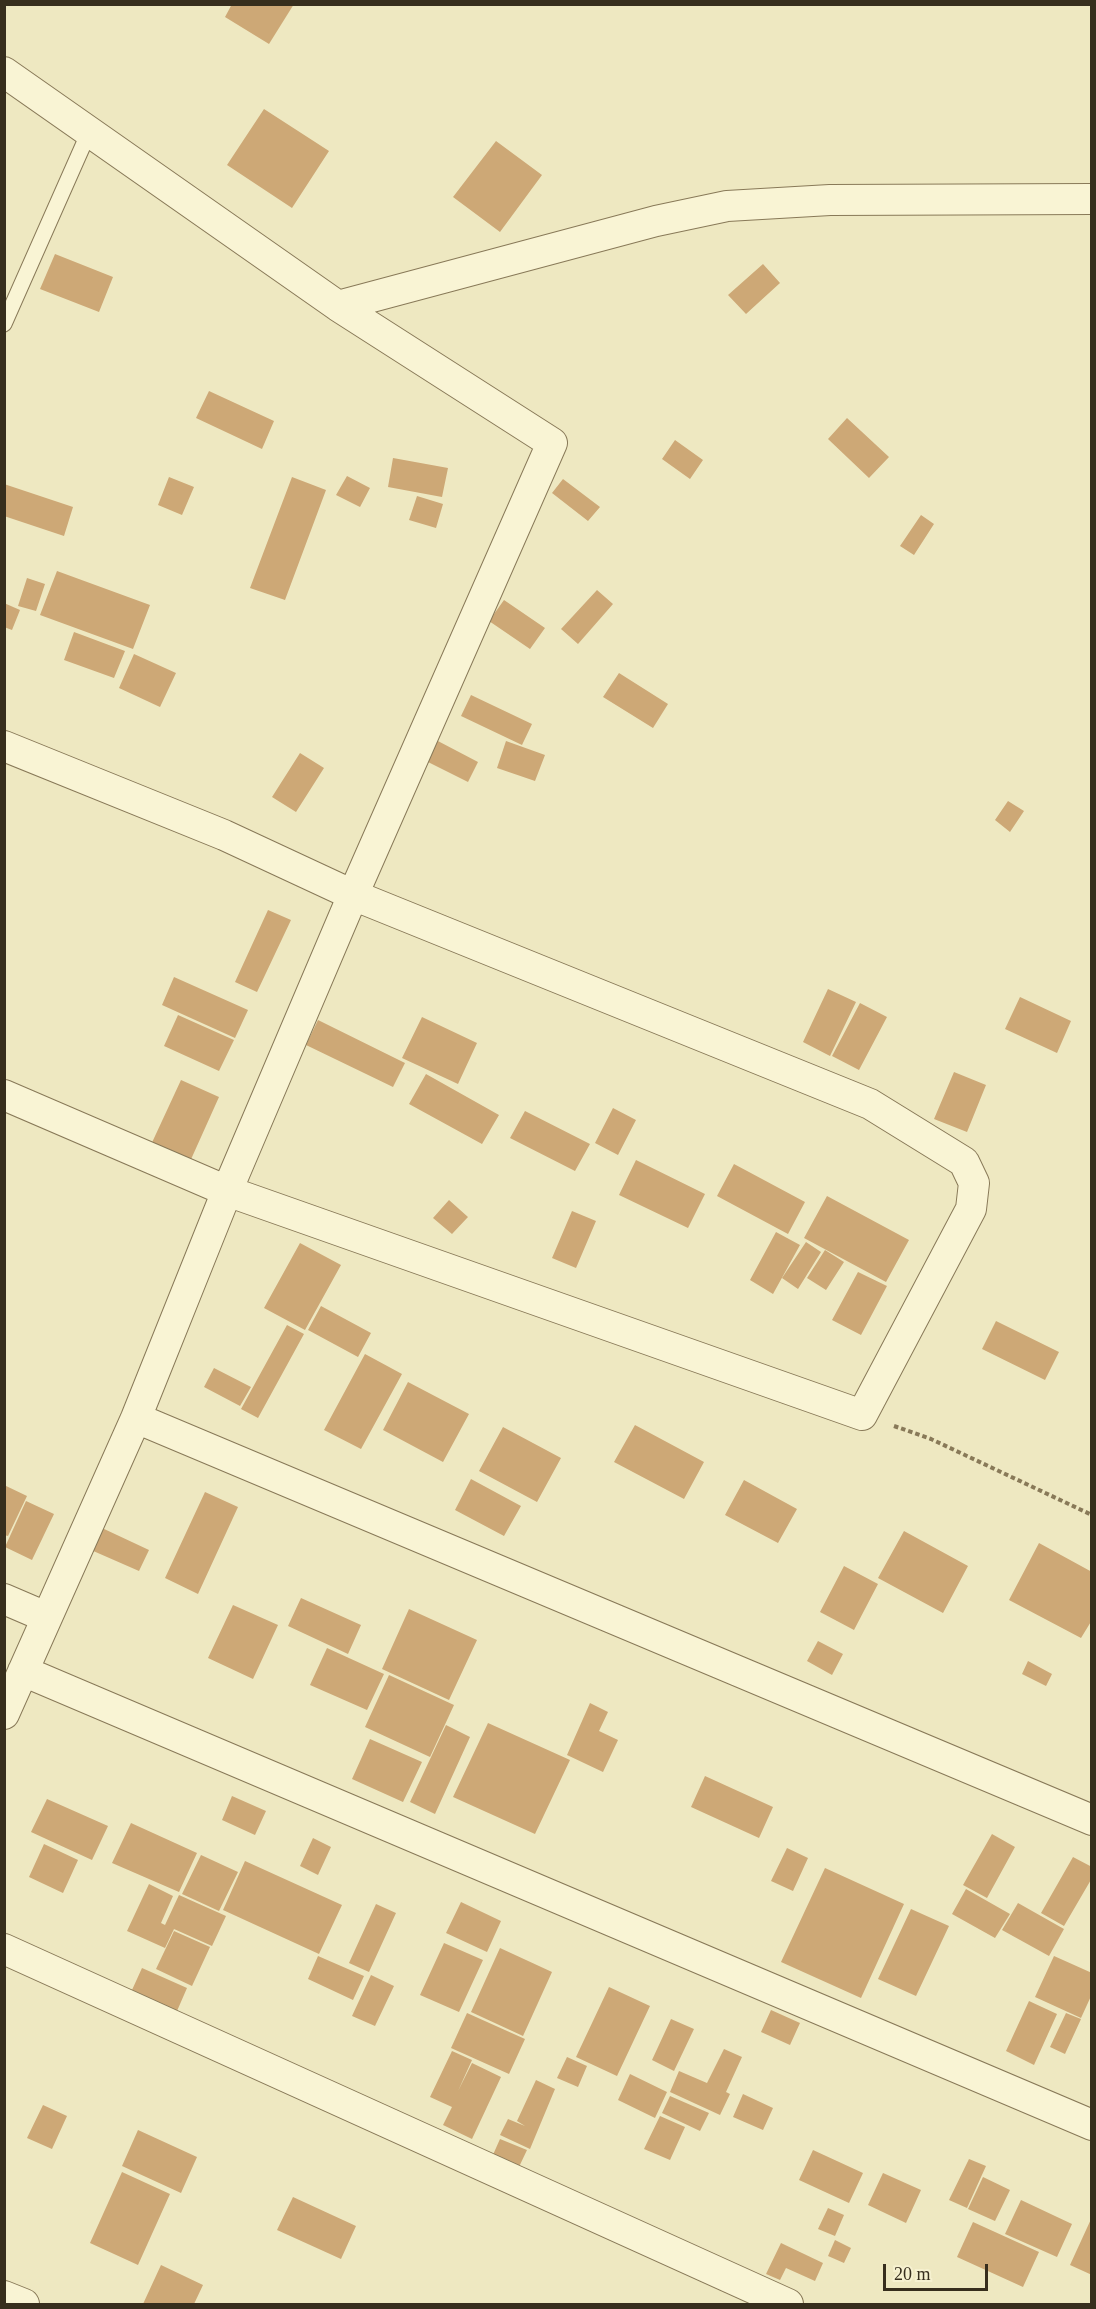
<!DOCTYPE html>
<html>
<head>
<meta charset="utf-8">
<style>
	body { margin:0 }
	#map { position:relative; width:1096px; height:2309px; overflow:hidden; background:#eee8c1; font-family:Georgia,serif }
	canvas { display:block }
	.frame { position:absolute; inset:0; border:6px solid #372e1d; pointer-events:none }
	.scale { position:absolute; left:883px; top:2264px; width:105px; height:27px; box-sizing:border-box; border:3px solid #372e1d; border-top:0; padding-left:8px; font-size:18px; line-height:21px; white-space:nowrap; color:#372e1d; -webkit-text-stroke:4px #f6f1d0; paint-order:stroke }
</style>
</head>
<body>
<div id="map">
<canvas width="1096" height="2309"></canvas>
<div class="frame"></div>
<div class="scale">20 m</div>
</div>
<script>
const ctx = document.querySelector('canvas').getContext('2d');
ctx.lineJoin = 'round';
function fillPath(path, color) {
  ctx.fillStyle = color;
  ctx.fill(path, 'evenodd');
}
function shape(rows) {
  const path = new Path2D();
  for (const r of rows) {
    path.moveTo(r[0], r[1]);
    for (let i = 2; i < r.length; i += 2) path.lineTo(r[i], r[i + 1]);
  }
  return path;
}
function trace(path, color, width, dash) {
  ctx.strokeStyle = color;
  ctx.lineWidth = width;
  ctx.lineCap = dash ? 'butt' : 'round';
  ctx.setLineDash(dash || []);
  ctx.stroke(path);
}
fillPath(shape([
	[232,4,294,4,269,44,225,17],
	[264,109,329,151,292,208,227,165],
	[496,141,542,175,500,232,453,197],
	[55,254,113,277,99,312,40,289],
	[763,264,780,283,746,314,728,295],
	[209,391,274,421,262,449,196,418],
	[847,418,889,457,869,478,828,439],
	[675,440,703,460,690,479,662,459],
	[393,458,448,468,442,497,388,487],
	[347,476,370,488,360,507,336,495],
	[169,477,194,487,182,515,158,505],
	[292,477,326,490,285,600,250,588],
	[563,479,600,507,588,521,552,493],
	[4,484,73,507,64,536,4,516],
	[417,496,443,504,436,528,409,520],
	[921,515,934,524,914,555,900,546],
	[57,571,150,605,133,649,40,615],
	[27,578,45,584,36,611,18,606],
	[597,590,613,604,578,644,561,629],
	[504,600,545,628,530,649,489,621],
	[4,603,20,610,12,630,4,627],
	[74,632,125,651,114,678,64,660],
	[134,654,176,673,160,707,119,688],
	[619,673,668,704,653,728,603,697],
	[471,695,532,724,522,745,461,716],
	[436,740,478,762,468,782,426,761],
	[506,741,545,755,535,781,497,768],
	[300,753,324,768,296,812,272,797],
	[1008,801,1024,811,1010,832,995,820],
	[268,910,291,920,257,992,235,982],
	[174,977,248,1010,235,1038,162,1005],
	[828,989,856,1002,830,1056,803,1042],
	[1020,997,1071,1021,1057,1053,1005,1029],
	[860,1003,887,1017,859,1070,832,1056],
	[178,1015,234,1040,219,1071,164,1046],
	[422,1017,477,1043,458,1084,402,1058],
	[318,1020,405,1063,393,1087,306,1045],
	[954,1072,986,1085,967,1132,934,1119],
	[426,1074,499,1115,482,1144,409,1104],
	[181,1080,219,1097,188,1166,149,1149],
	[613,1108,636,1120,618,1155,595,1143],
	[525,1111,590,1144,575,1171,510,1138],
	[636,1160,705,1194,688,1228,619,1195],
	[734,1164,805,1202,788,1234,717,1196],
	[827,1196,909,1240,886,1282,804,1238],
	[449,1200,468,1217,452,1234,433,1218],
	[572,1211,596,1221,576,1268,552,1258],
	[776,1232,800,1245,773,1294,750,1280],
	[806,1242,821,1252,798,1289,782,1278],
	[300,1243,341,1265,305,1330,264,1308],
	[825,1250,844,1262,826,1290,807,1278],
	[858,1272,887,1286,861,1335,832,1320],
	[321,1306,371,1333,358,1357,308,1330],
	[996,1321,1059,1352,1045,1380,982,1349],
	[287,1325,304,1334,258,1418,241,1409],
	[365,1354,402,1374,361,1449,324,1430],
	[214,1368,251,1387,240,1406,204,1387],
	[408,1382,469,1414,443,1462,383,1430],
	[635,1425,704,1462,684,1499,614,1462],
	[503,1427,561,1458,537,1502,479,1471],
	[471,1479,521,1506,504,1536,455,1510],
	[744,1480,797,1509,778,1543,725,1515],
	[4,1485,27,1496,8,1536,4,1535],
	[205,1492,238,1507,198,1594,165,1578],
	[26,1501,54,1514,32,1560,5,1547],
	[102,1528,149,1550,139,1571,91,1550],
	[904,1531,968,1566,943,1613,878,1578],
	[1039,1543,1092,1572,1092,1620,1081,1638,1009,1600],
	[844,1566,878,1584,854,1630,820,1612],
	[301,1598,361,1625,348,1654,288,1626],
	[233,1605,278,1625,253,1679,208,1658],
	[409,1609,477,1640,449,1700,382,1669],
	[818,1641,843,1654,832,1675,807,1661],
	[327,1648,384,1674,367,1710,310,1685],
	[1028,1661,1052,1674,1046,1686,1022,1674],
	[389,1675,454,1705,430,1757,365,1727],
	[590,1703,608,1712,599,1731,618,1740,603,1772,567,1755],
	[488,1723,570,1760,535,1834,453,1797],
	[446,1725,470,1737,435,1814,410,1802],
	[370,1739,422,1762,403,1802,352,1779],
	[705,1776,773,1807,759,1838,691,1807],
	[232,1796,266,1811,255,1835,222,1820],
	[47,1799,108,1826,92,1860,31,1832],
	[131,1823,197,1853,179,1892,112,1863],
	[992,1834,1015,1847,987,1898,963,1885],
	[313,1838,331,1847,318,1875,300,1866],
	[44,1844,78,1860,63,1893,29,1877],
	[787,1848,808,1858,793,1891,771,1881],
	[201,1855,238,1872,219,1911,182,1894],
	[1073,1857,1092,1867,1092,1878,1064,1926,1041,1913],
	[245,1861,342,1905,319,1954,223,1910],
	[825,1868,904,1904,861,1998,781,1962],
	[149,1884,173,1896,161,1923,165,1925,179,1895,226,1916,212,1946,174,1929,165,1948,127,1931],
	[966,1889,1010,1914,995,1938,952,1914],
	[461,1902,501,1921,487,1952,446,1933],
	[1018,1903,1064,1929,1049,1956,1002,1930],
	[376,1904,396,1913,369,1972,349,1963],
	[911,1909,949,1926,916,1996,878,1979],
	[174,1931,210,1947,192,1986,156,1969],
	[444,1943,483,1960,459,2012,420,1995],
	[500,1948,552,1972,523,2036,471,2012],
	[318,1956,364,1976,353,2000,308,1979],
	[1054,1956,1092,1973,1092,1994,1081,2018,1035,1997],
	[142,1968,187,1988,177,2011,132,1990],
	[371,1975,394,1986,375,2026,352,2016],
	[609,1987,650,2006,617,2076,576,2057],
	[1029,2001,1057,2014,1034,2065,1006,2051],
	[771,2010,800,2023,790,2045,761,2032],
	[467,2013,525,2039,509,2074,451,2048],
	[1066,2013,1081,2019,1065,2054,1050,2047],
	[671,2019,694,2029,674,2071,652,2060],
	[724,2049,742,2057,726,2092,730,2094,720,2115,670,2092,679,2071,707,2083],
	[452,2051,472,2060,458,2091,472,2063,501,2077,472,2139,443,2125,452,2107,430,2097],
	[567,2057,587,2066,578,2087,557,2078],
	[630,2074,667,2092,655,2118,618,2100],
	[536,2080,555,2089,530,2149,500,2135,508,2119,525,2126,517,2121],
	[743,2094,773,2108,763,2130,733,2117],
	[670,2096,709,2113,700,2131,662,2113],
	[43,2105,67,2116,52,2149,27,2138],
	[660,2116,685,2127,670,2160,644,2149],
	[138,2130,197,2157,181,2193,122,2166],
	[500,2139,527,2150,518,2169,492,2157],
	[813,2150,863,2173,849,2203,799,2180],
	[969,2159,986,2166,967,2208,949,2200],
	[122,2172,170,2194,138,2265,90,2243],
	[883,2173,921,2190,906,2223,868,2205],
	[983,2177,1010,2190,995,2221,968,2209],
	[293,2197,356,2226,341,2259,277,2230],
	[1021,2200,1072,2224,1057,2257,1005,2234],
	[828,2208,844,2215,835,2236,818,2229],
	[1092,2217,1092,2275,1070,2265],
	[973,2222,1039,2252,1023,2287,957,2257],
	[835,2240,851,2248,844,2263,828,2256],
	[781,2243,823,2263,815,2281,786,2268,780,2280,766,2274],
	[161,2265,203,2285,194,2304,143,2304]
]), '#cda876');
const lane = shape([
	[4,324,89,132]
]);
const street = shape([
	[4,72,338,306,552,443,353,895,227,1191,136,1418,4,1714],
	[338,306,656,221,727,206,830,200,1092,199],
	[4,746,224,835,353,895,870,1104,964,1162,974,1183,971,1209,862,1415,227,1191,4,1095],
	[136,1418,1092,1820],
	[4,1599,46,1617],
	[23,1671,1092,2125],
	[4,1949,788,2304],
	[4,2296,24,2304]
]);
trace(lane, '#887958', 17);
trace(street, '#887958', 32);
trace(shape([
	[894,1426,931,1439,1092,1515]
]), '#887958', 4, [4.5, 3]);
trace(lane, '#f9f4d4', 15);
trace(street, '#f9f4d4', 30);
</script>
</body>
</html>
